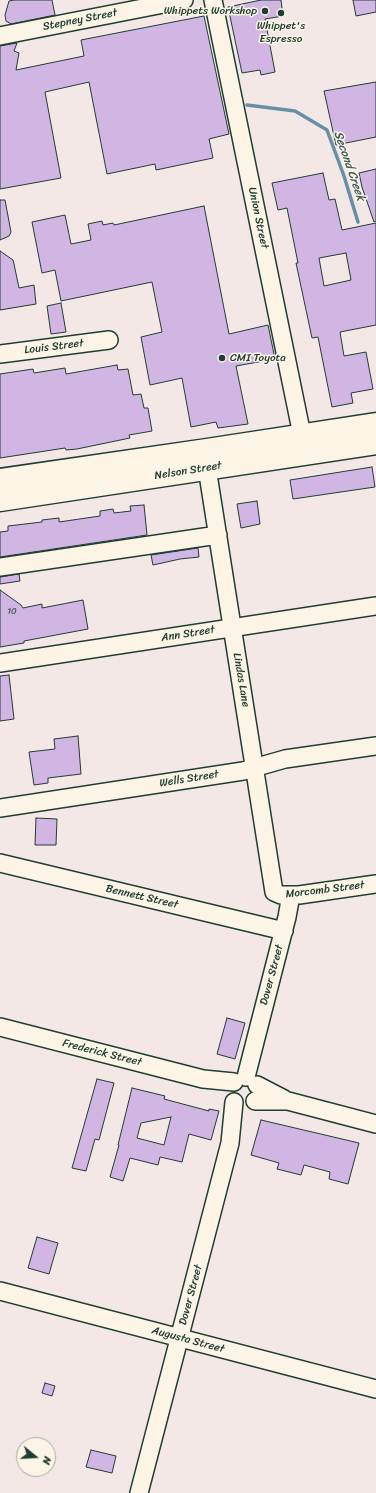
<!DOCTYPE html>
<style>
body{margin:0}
#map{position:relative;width:376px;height:1493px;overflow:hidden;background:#f3e8e5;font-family:Sriracha,sans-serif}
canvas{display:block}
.north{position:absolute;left:16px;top:1437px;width:40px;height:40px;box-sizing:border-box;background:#fcf5e5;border:1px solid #a4ab9e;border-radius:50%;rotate:108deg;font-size:11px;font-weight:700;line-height:16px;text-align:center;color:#1f3d34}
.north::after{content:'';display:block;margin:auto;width:14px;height:18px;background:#1f3d34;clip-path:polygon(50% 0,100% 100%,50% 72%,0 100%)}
</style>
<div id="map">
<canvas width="376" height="1493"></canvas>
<div class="north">N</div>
</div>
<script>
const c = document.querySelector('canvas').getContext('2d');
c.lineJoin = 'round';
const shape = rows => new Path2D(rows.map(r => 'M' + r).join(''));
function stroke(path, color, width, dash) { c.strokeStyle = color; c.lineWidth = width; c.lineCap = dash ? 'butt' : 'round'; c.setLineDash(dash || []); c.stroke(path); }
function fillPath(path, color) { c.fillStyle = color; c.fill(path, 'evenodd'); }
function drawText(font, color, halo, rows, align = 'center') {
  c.font = font + ' Sriracha,sans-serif'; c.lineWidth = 3; c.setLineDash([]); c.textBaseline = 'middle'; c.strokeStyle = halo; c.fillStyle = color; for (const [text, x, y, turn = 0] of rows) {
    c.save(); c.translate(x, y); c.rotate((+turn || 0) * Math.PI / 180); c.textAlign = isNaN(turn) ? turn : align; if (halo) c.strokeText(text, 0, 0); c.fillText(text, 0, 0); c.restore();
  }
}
stroke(shape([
 [247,105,295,111,327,130,344,176,358,222]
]), '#698fa7', 3.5);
const building = shape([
 [14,0,52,0,55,15,11,24,6,21,5,15,9,1,14,0],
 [261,0,281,0,283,16,265,19,275,72,261,75,260,70,242,73,228,7,261,0],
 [353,0,376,0,376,12,356,16,353,0],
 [204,16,229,134,209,139,213,158,156,170,155,164,107,174,89,82,45,92,61,178,0,189,0,46,17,43,14,51,19,53,16,70,84,56,81,40,204,16],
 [376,82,376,137,336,145,324,91,376,82],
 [376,169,376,221,374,222,362,187,359,173,376,169],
 [323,173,329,200,335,199,342,230,376,223,376,325,340,332,344,356,366,352,373,389,351,393,353,403,332,407,318,337,312,338,296,263,298,263,287,208,278,210,272,183,323,173],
 [346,253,351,280,324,286,319,258,346,253],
 [0,200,5,200,11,232,9,236,0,240,0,200],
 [204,206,229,334,268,325,275,359,236,366,248,424,218,428,216,422,191,427,182,378,150,385,141,337,162,332,152,282,61,301,55,270,42,273,32,222,65,215,71,244,91,240,88,224,102,221,103,225,113,223,114,225,204,206],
 [0,251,13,260,14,264,19,288,34,285,36,304,0,310,0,251],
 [61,303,66,332,51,334,47,306,61,303],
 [117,365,118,370,128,369,133,395,141,394,144,408,148,408,152,431,129,435,130,438,77,449,66,450,65,448,0,458,0,374,33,369,34,373,65,368,66,374,117,365],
 [372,467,375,487,293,499,290,480,372,467],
 [257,501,260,524,241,528,237,504,257,501],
 [144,505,147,535,0,557,0,532,8,531,8,526,42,522,42,520,59,518,59,522,100,516,100,511,113,509,114,513,131,511,130,506,144,505],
 [198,548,199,557,180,559,153,565,151,555,198,548],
 [19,574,20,581,0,584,0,577,19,574],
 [0,590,21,605,23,608,42,604,42,608,83,600,88,629,24,641,24,643,0,647,0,590],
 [9,675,14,719,0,721,0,676,9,675],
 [78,736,81,774,48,778,48,783,34,785,29,752,55,749,54,739,78,736],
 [36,818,57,819,56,845,35,845,36,818],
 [227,1018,245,1023,235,1059,217,1054,227,1018],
 [97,1079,114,1083,99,1140,95,1139,86,1171,72,1168,97,1079],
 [132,1088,165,1096,164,1099,209,1111,209,1109,219,1111,211,1140,189,1134,182,1162,160,1157,158,1165,130,1158,123,1181,110,1177,119,1145,118,1145,132,1088],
 [171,1117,164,1145,137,1138,141,1123,171,1117],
 [261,1120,359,1143,348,1184,329,1179,330,1172,304,1165,301,1175,277,1169,279,1163,251,1155,261,1120],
 [37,1237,58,1243,49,1274,28,1268,37,1237],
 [45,1383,55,1386,52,1396,42,1393,45,1383],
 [91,1450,116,1456,112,1473,86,1467,91,1450]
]);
fillPath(building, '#d1b6e4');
stroke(building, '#1f3d34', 1);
const minor = shape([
 [213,0,302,435],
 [0,36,184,0],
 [0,354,109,340],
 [207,468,274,892,281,895,299,895,376,884],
 [0,567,218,535],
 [0,663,376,606],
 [0,808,243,771,285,759,376,746],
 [0,863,284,931],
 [0,1027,203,1079,234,1082],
 [246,1077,287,917,291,895],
 [257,1085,284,1099],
 [255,1101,288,1101,376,1124],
 [0,1291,376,1389],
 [139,1493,230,1143,234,1102]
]);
const major = shape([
 [0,480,207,450,376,424],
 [0,500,376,443]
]);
stroke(minor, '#1f3d34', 20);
stroke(major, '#1f3d34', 25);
stroke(minor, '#fcf5e5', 17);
stroke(major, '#fcf5e5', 22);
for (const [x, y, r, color] of [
 [265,11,4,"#1f3d34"],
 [281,13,4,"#1f3d34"],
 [222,358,4,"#1f3d34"]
]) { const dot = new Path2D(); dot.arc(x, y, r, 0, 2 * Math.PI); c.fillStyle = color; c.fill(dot); stroke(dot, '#fcf5e5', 1.5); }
drawText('9px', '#4c5b60', null, [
 ["10",12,612]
]);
drawText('11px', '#1f3d34', '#fcf5e5', [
 ["Whippets Workshop",257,11],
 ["Whippet's",281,26,"center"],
 ["Espresso",281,39,"center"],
 ["CMI Toyota",230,358,"left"]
], 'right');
drawText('11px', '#1f3d34', '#fcf5e5', [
 ["Stepney Street",80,20,-11],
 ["Union Street",258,218,78],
 ["Louis Street",54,347,-7],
 ["Nelson Street",188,471,-9],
 ["Ann Street",188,634,-9],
 ["Lindas Lane",241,680,80],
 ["Wells Street",189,779,-9],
 ["Morcomb Street",325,890,-7],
 ["Bennett Street",142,897,13],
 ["Dover Street",272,975,-75],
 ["Frederick Street",102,1053,14],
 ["Dover Street",191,1295,-75],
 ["Augusta Street",188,1340,15]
]);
drawText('italic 12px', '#38585a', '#fcf5e5', [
 ["Second Creek",349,166,71]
]);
</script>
